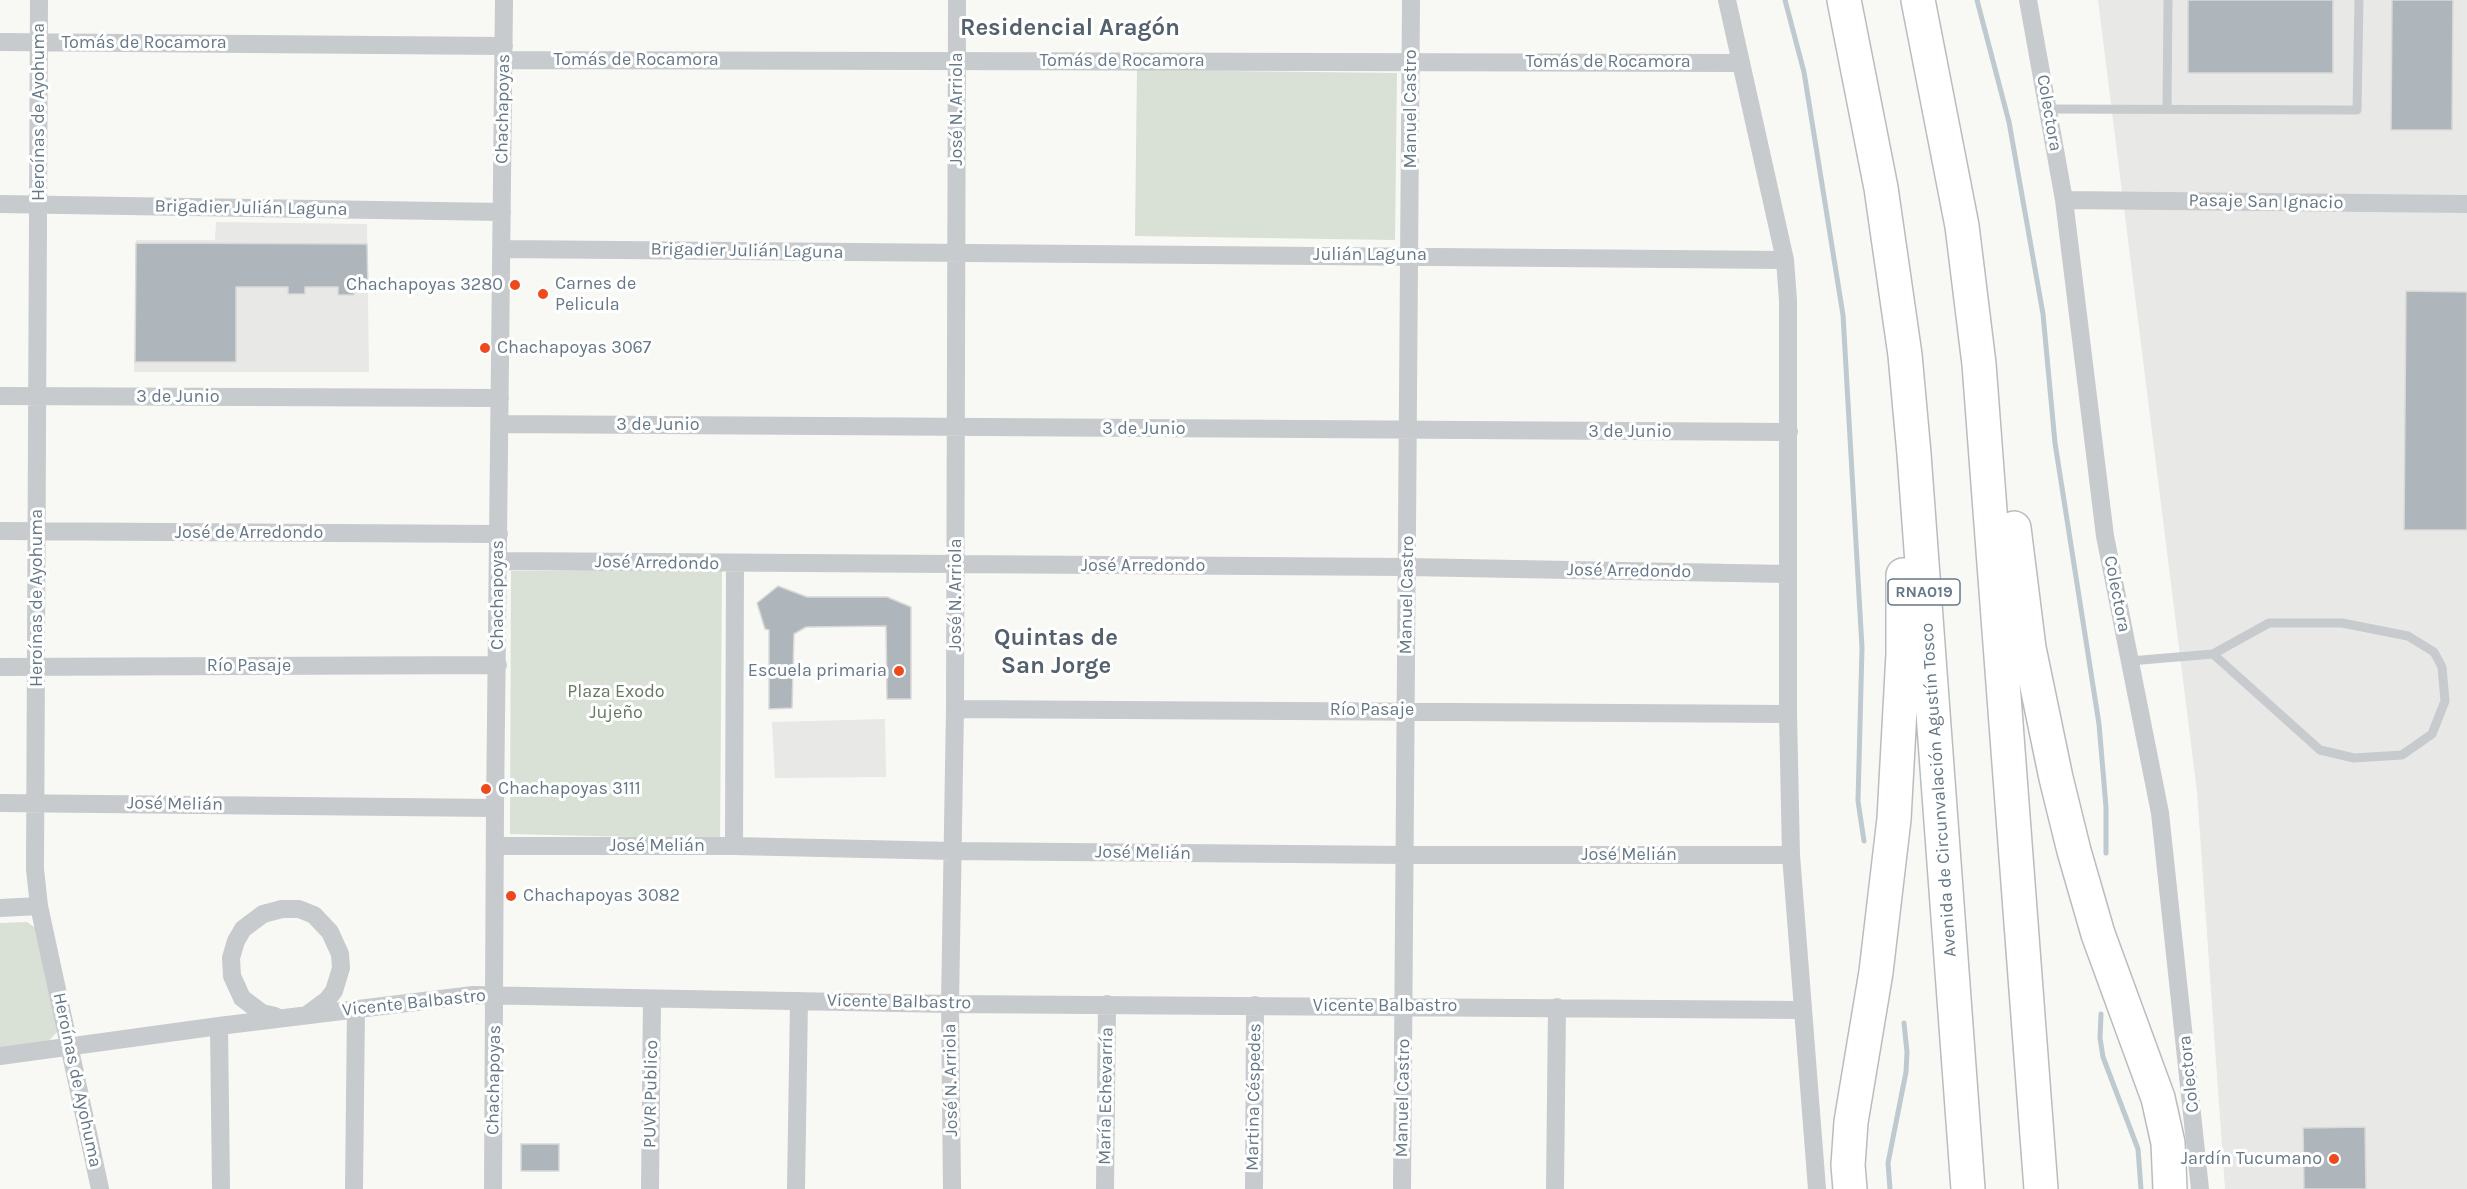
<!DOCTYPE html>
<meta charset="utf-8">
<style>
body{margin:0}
canvas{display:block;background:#f8f8f4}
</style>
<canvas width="2467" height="1189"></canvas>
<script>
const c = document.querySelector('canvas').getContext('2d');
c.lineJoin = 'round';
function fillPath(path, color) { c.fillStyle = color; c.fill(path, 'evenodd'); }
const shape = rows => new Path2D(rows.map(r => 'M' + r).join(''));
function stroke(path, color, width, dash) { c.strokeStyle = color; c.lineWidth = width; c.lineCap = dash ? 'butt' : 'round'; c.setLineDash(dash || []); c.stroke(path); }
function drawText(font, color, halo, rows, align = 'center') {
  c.font = font + ' Karla,sans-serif'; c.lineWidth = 6; c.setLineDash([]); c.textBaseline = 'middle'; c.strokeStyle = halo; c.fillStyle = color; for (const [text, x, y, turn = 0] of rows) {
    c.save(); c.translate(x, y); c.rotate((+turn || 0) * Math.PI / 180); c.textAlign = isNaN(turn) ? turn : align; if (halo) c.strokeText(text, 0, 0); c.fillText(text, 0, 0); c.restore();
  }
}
fillPath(shape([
 [2098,0,2467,0,2467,1189,2225,1189,2197,792],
 [216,222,367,224,369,372,134,372,136,240,215,240],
 [885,719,886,777,775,778,772,722]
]), '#e8e9e7');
fillPath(shape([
 [1137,70,1397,73,1395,240,1135,236],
 [722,569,720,839,510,834,511,571],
 [27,922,37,929,57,1032,45,1045,0,1051,0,923]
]), '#d9e0d5');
stroke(shape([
 [1785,0,1804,72,1843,315,1862,648,1858,801,1864,841],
 [1977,0,2009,122,2043,314,2055,443,2099,724,2106,807,2106,853],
 [2101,1014,2100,1038,2103,1057,2138,1149,2141,1189],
 [1890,1189,1888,1163,1906,1072,1907,1052,1904,1023]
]), '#becacf', 5);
const building = shape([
 [2188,0,2333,0,2333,73,2188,73,2188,0],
 [2392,0,2453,0,2452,130,2391,130,2392,0],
 [136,243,367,244,368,288,354,288,354,295,338,295,338,287,305,287,305,294,288,294,288,287,236,287,236,362,135,362,136,243],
 [2406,291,2467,292,2467,530,2404,530,2406,291],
 [778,586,807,597,887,597,911,607,911,699,887,699,886,626,806,627,794,634,792,708,769,709,769,630,765,629,757,603,778,586],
 [2365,1127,2366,1189,2304,1189,2303,1128,2365,1127],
 [521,1144,559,1144,559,1171,521,1171,521,1144]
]);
fillPath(building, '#aeb6bc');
stroke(building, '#d9d9d7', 1.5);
const highway = shape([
 [1844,0,1881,188,1905,355,1914,454,1968,1189],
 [1918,0,1962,226,1979,364,2041,1189],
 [2014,528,2029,648,2056,778,2074,851,2098,934,2158,1098,2168,1143,2170,1189],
 [1850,1189,1848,1165,1851,1122,1876,972,1894,819,1903,654,1903,575]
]);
stroke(highway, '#b9bdc0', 36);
stroke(shape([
 [2048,109,2357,110,2359,0],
 [2167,109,2168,0],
 [2130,661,2213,654,2320,750,2354,758,2402,755,2432,734,2445,701,2442,667,2434,652,2408,636,2342,623,2269,623,2213,654]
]), '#c7cbce', 9);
stroke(shape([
 [39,0,35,869,39,906,100,1189],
 [1727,0,1785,260,1788,300,1788,714,1791,855,1817,1189],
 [2028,0,2064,200,2105,536,2160,813,2200,1189],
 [0,42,504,46],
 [504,60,1740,63],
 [2064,200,2467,204],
 [0,204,502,212],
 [502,249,1785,260],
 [0,396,500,398],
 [500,424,1789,432],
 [0,531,499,534],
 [499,561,1407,567,1787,574],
 [0,667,498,665],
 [955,709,1788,714],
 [0,803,495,808],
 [495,846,734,846,953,851,1406,855,1791,855],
 [734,846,735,564],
 [0,908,39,906],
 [275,1016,262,1013,242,998,232,976,231,958,236,941,243,929,263,914,282,909,299,909,314,915,330,932,340,954,341,968,334,991,327,1000,308,1014],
 [219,1026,221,1189],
 [0,1056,219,1026,473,995,950,1004,1803,1010],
 [354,1189,356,1009],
 [493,1189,495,808,504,0],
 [650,1189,652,1000],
 [796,1189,799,1001],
 [952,1189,950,1004,955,709,957,0],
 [1105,1189,1107,1004],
 [1254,1189,1255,1005],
 [1402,1189,1411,0],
 [1555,1189,1557,1007]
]), '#c7cbce', 18);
stroke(highway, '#fff', 33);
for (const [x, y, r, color] of [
 [515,285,6,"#ee4a1e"],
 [543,294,6,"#ee4a1e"],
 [485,348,6,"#ee4a1e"],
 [899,671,6,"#ee4a1e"],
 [486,789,6,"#ee4a1e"],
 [511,896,6,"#ee4a1e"],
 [2334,1159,6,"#ee4a1e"]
]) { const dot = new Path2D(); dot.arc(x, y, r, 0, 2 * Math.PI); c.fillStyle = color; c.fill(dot); stroke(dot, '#fff', 2); }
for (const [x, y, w] of [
 [1924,592,72]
]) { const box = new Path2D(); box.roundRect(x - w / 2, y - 13, w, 26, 4.5); c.fillStyle = '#fff'; c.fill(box); stroke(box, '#657887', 1.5); }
drawText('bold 16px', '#657887', null, [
 ["RNA019",1924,592]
]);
drawText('18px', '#657887', '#fff', [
 ["Tomás de Rocamora",144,43],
 ["Tomás de Rocamora",636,60],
 ["Tomás de Rocamora",1122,61],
 ["Tomás de Rocamora",1608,62],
 ["Chachapoyas",503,109,-89],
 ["José N. Arriola",957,109,-90],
 ["Manuel Castro",1411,109,-90],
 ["Heroínas de Ayohuma",39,112,-90],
 ["Colectora",2049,113,80],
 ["Pasaje San Ignacio",2266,202,1],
 ["Brigadier Julián Laguna",251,208,1],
 ["Brigadier Julián Laguna",747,251,1],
 ["Julián Laguna",1370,255],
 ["3 de Junio",178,397],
 ["3 de Junio",658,425],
 ["3 de Junio",1144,429],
 ["3 de Junio",1630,432],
 ["José de Arredondo",249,533],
 ["José Arredondo",657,563,1],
 ["José Arredondo",1143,566],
 ["José Arredondo",1629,571,1],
 ["Colectora",2117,594,79],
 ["Chachapoyas",498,595,-90],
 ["José N. Arriola",956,595,-90],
 ["Manuel Castro",1407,595,-89],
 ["Heroínas de Ayohuma",37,598,-90],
 ["Río Pasaje",249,666],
 ["Río Pasaje",1372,710],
 ["Avenida de Circunvalación Agustín Tosco",1939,790,-94],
 ["José Melián",175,804,1],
 ["José Melián",657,846],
 ["José Melián",1143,853,1],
 ["José Melián",1629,855],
 ["Vicente Balbastro",899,1002,1],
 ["Vicente Balbastro",414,1003,-6],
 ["Vicente Balbastro",1385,1006],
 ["Colectora",2189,1074,-96],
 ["Heroínas de Ayohuma",77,1080,78],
 ["Chachapoyas",494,1080,-89],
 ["José N. Arriola",951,1080,-91],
 ["PUVR Publico",651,1094,-89],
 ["María Echevarría",1106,1096,-89],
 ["Martina Céspedes",1254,1097,-89],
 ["Manuel Castro",1403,1098,-89]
]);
drawText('18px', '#657887', '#fff', [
 ["Carnes de",555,284],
 ["Pelicula",555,305],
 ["Chachapoyas 3280",503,285,"right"],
 ["Chachapoyas 3067",497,348],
 ["Escuela primaria",887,671,"right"],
 ["Chachapoyas 3111",498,789],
 ["Chachapoyas 3082",523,896],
 ["Jardín Tucumano",2322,1159,"right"]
], 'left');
drawText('18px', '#667960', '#fff', [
 ["Plaza Exodo",616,692],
 ["Jujeño",616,713]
]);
drawText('bold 24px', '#53616c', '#fff', [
 ["Residencial Aragón",1070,28],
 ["Quintas de",1056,638],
 ["San Jorge",1056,666]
]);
</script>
